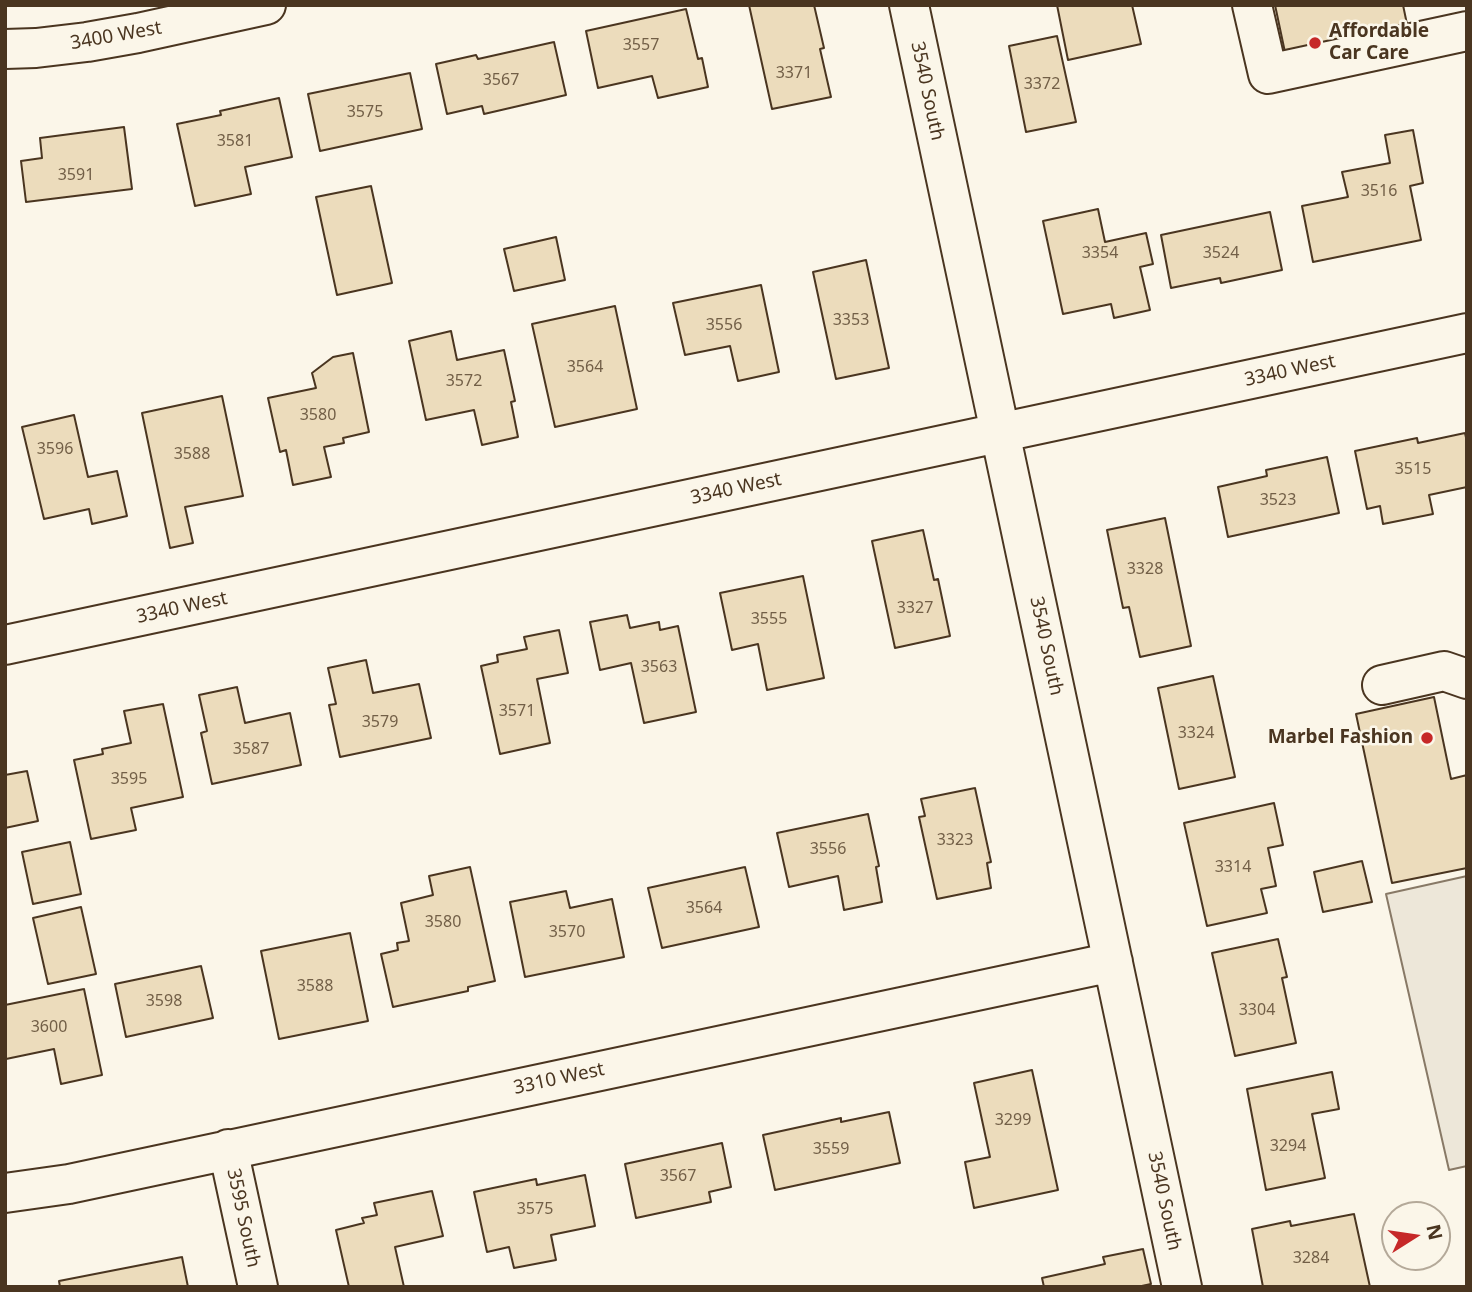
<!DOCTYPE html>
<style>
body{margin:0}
#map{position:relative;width:1472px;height:1292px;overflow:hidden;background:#fbf6e9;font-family:"Noto Sans",sans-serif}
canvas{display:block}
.frame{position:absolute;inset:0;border:7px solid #4a3520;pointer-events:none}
.north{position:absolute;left:1381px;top:1201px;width:70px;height:70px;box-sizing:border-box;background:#fbf6e9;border:2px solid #b4a999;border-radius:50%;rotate:78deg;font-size:19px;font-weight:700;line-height:28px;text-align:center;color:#4a3520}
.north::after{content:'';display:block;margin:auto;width:24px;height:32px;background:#c62828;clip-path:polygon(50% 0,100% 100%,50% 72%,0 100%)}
</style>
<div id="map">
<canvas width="1472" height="1292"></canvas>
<div class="frame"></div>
<div class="north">N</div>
</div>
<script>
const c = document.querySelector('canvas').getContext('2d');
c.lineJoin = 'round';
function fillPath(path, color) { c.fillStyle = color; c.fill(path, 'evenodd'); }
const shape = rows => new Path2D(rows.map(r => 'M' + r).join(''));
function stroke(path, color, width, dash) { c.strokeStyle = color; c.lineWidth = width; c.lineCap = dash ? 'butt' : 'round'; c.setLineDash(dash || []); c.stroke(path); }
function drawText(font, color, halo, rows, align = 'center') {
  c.font = font + ' "Noto Sans",sans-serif'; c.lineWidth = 5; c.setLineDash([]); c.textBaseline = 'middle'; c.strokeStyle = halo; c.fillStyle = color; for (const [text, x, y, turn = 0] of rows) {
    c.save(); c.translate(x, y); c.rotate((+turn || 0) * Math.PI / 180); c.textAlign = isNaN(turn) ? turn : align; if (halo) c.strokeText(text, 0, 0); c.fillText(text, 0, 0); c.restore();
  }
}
const parking = shape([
 [1467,876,1467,1166,1449,1170,1386,894,1467,876]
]);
fillPath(parking, '#ede7d9');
stroke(parking, '#887966', 2);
const building = shape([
 [749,5,814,5,824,48,820,49,831,97,772,109,749,5],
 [1057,5,1132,5,1141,44,1068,60,1057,5],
 [1275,5,1403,5,1408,29,1286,57,1275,5],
 [686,9,698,59,702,58,708,87,658,98,652,76,598,88,586,31,686,9],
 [1057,36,1076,122,1026,132,1009,46,1057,36],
 [554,42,566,95,484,114,482,106,447,114,436,64,476,55,478,59,554,42],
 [410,73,422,129,320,151,308,94,410,73],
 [279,98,292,157,245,167,251,194,195,206,177,124,221,115,220,111,279,98],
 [124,127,132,189,26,202,21,161,42,158,40,138,124,127],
 [1413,130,1423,183,1410,186,1421,240,1313,262,1302,206,1348,197,1342,172,1390,163,1385,135,1413,130],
 [371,186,392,283,337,295,316,197,371,186],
 [1098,209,1105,242,1146,233,1153,264,1140,267,1150,310,1114,318,1111,304,1063,314,1043,221,1098,209],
 [1270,212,1282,270,1221,283,1220,278,1171,288,1161,235,1270,212],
 [556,237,565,280,514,291,504,249,556,237],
 [866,260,889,368,836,379,813,272,866,260],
 [761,285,779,372,738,381,730,346,685,355,673,303,761,285],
 [615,306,637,409,555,427,532,324,615,306],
 [451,331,457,360,504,350,515,401,511,402,518,437,482,445,474,410,426,420,409,341,451,331],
 [353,353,369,432,343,438,344,443,324,447,331,477,293,485,286,450,280,452,268,398,316,388,312,373,333,357,353,353],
 [222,396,243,496,185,507,193,543,170,548,142,413,222,396],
 [74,415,88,477,117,471,127,516,92,524,89,509,44,519,22,427,74,415],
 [1465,433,1467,442,1467,487,1429,495,1433,514,1383,524,1380,506,1367,509,1355,451,1417,438,1418,443,1465,433],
 [1327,457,1339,513,1228,537,1218,487,1267,476,1266,470,1327,457],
 [1165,518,1191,646,1140,657,1129,607,1123,608,1107,530,1165,518],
 [923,530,934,580,938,579,950,636,895,648,872,541,923,530],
 [803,576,824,678,767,690,758,644,732,650,720,593,803,576],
 [627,615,630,628,659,622,660,630,678,626,696,712,644,723,631,663,600,670,590,622,627,615],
 [559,630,568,673,537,679,550,743,500,754,481,666,498,662,497,655,527,649,524,637,559,630],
 [366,660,373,693,419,684,431,738,340,757,329,705,336,704,328,668,366,660],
 [1213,676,1235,777,1179,789,1158,688,1213,676],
 [237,687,245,723,290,713,301,765,212,784,201,733,207,731,199,695,237,687],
 [1434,697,1451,779,1467,775,1467,868,1392,883,1356,714,1434,697],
 [163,704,183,797,131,808,136,830,91,839,74,760,103,754,102,749,131,743,124,711,163,704],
 [27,771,38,821,5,828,5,775,27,771],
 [975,788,991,862,987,863,991,888,937,899,919,817,925,816,921,799,975,788],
 [1274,803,1283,845,1268,848,1276,886,1261,889,1267,913,1207,926,1184,823,1274,803],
 [868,814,879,866,876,867,882,902,844,910,838,876,789,887,777,833,868,814],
 [70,842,81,894,33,904,22,852,70,842],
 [1362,861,1372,902,1323,912,1314,872,1362,861],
 [470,867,495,981,468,987,468,991,393,1007,381,954,398,950,397,943,409,941,401,903,433,895,429,876,470,867],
 [745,867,759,927,662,948,648,888,745,867],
 [566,891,570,908,612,899,624,957,525,977,510,902,566,891],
 [81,907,96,974,48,984,33,918,81,907],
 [350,933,368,1021,279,1039,261,951,350,933],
 [1278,939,1287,977,1282,978,1296,1043,1235,1056,1212,953,1278,939],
 [201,966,213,1018,126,1037,115,984,201,966],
 [84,989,102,1075,61,1084,54,1049,6,1059,5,1005,84,989],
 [1032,1070,1058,1190,974,1208,965,1162,990,1157,974,1083,1032,1070],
 [1332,1072,1339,1109,1312,1114,1325,1178,1266,1190,1247,1089,1332,1072],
 [889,1112,900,1163,775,1190,763,1135,841,1118,841,1122,889,1112],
 [722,1143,731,1187,709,1192,711,1202,636,1218,625,1164,722,1143],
 [585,1175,595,1226,551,1235,556,1260,514,1268,509,1247,487,1252,474,1192,536,1179,537,1185,585,1175],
 [432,1191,443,1236,395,1247,404,1287,349,1287,336,1230,364,1223,362,1218,377,1215,374,1203,432,1191],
 [1354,1214,1370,1287,1263,1287,1252,1229,1290,1221,1291,1226,1354,1214],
 [1143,1249,1151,1284,1137,1287,1044,1287,1042,1278,1105,1264,1103,1257,1143,1249],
 [182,1257,188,1287,60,1287,59,1281,182,1257]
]);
fillPath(building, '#ecdcbc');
stroke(building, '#4a3520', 2);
const minor = shape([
 [909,5,1182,1287],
 [1252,5,1268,74,1467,31],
 [5,49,36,48,87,42,138,33,266,5],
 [5,645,1467,333],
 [1382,685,1444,671,1467,679],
 [228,1149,258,1287],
 [5,1193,69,1184,1113,962]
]);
stroke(minor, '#4a3520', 42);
stroke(minor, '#fbf6e9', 38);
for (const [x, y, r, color] of [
 [1315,43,7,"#c62828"],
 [1427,738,7,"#c62828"]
]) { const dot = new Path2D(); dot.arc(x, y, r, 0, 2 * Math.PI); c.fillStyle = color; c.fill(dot); stroke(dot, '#fbf6e9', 2.5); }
drawText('16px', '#725f47', null, [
 ["3557",641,45],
 ["3371",794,73],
 ["3567",501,80],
 ["3372",1042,84],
 ["3575",365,112],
 ["3581",235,141],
 ["3591",76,175],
 ["3516",1379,191],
 ["3354",1100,253],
 ["3524",1221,253],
 ["3353",851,320],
 ["3556",724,325],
 ["3564",585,367],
 ["3572",464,381],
 ["3580",318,415],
 ["3596",55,449],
 ["3588",192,454],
 ["3515",1413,469],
 ["3523",1278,500],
 ["3328",1145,569],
 ["3327",915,608],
 ["3555",769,619],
 ["3563",659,667],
 ["3571",517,711],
 ["3579",380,722],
 ["3324",1196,733],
 ["3587",251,749],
 ["3595",129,779],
 ["3323",955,840],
 ["3556",828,849],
 ["3314",1233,867],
 ["3564",704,908],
 ["3580",443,922],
 ["3570",567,932],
 ["3588",315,986],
 ["3598",164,1001],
 ["3304",1257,1010],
 ["3600",49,1027],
 ["3299",1013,1120],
 ["3294",1288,1146],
 ["3559",831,1149],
 ["3567",678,1176],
 ["3575",535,1209],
 ["3284",1311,1258]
]);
drawText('bold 19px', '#4a3520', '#fbf6e9', [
 ["Affordable",1329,32],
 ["Car Care",1329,54],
 ["Marbel Fashion",1413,738,"right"]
], 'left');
drawText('19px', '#4a3520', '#fbf6e9', [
 ["3400 West",116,36,-10],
 ["3540 South",927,91,78],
 ["3340 West",1290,371,-12],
 ["3340 West",736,489,-12],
 ["3340 West",182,608,-12],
 ["3540 South",1046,646,78],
 ["3310 West",559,1079,-12],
 ["3540 South",1164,1201,78],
 ["3595 South",243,1218,78]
]);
</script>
